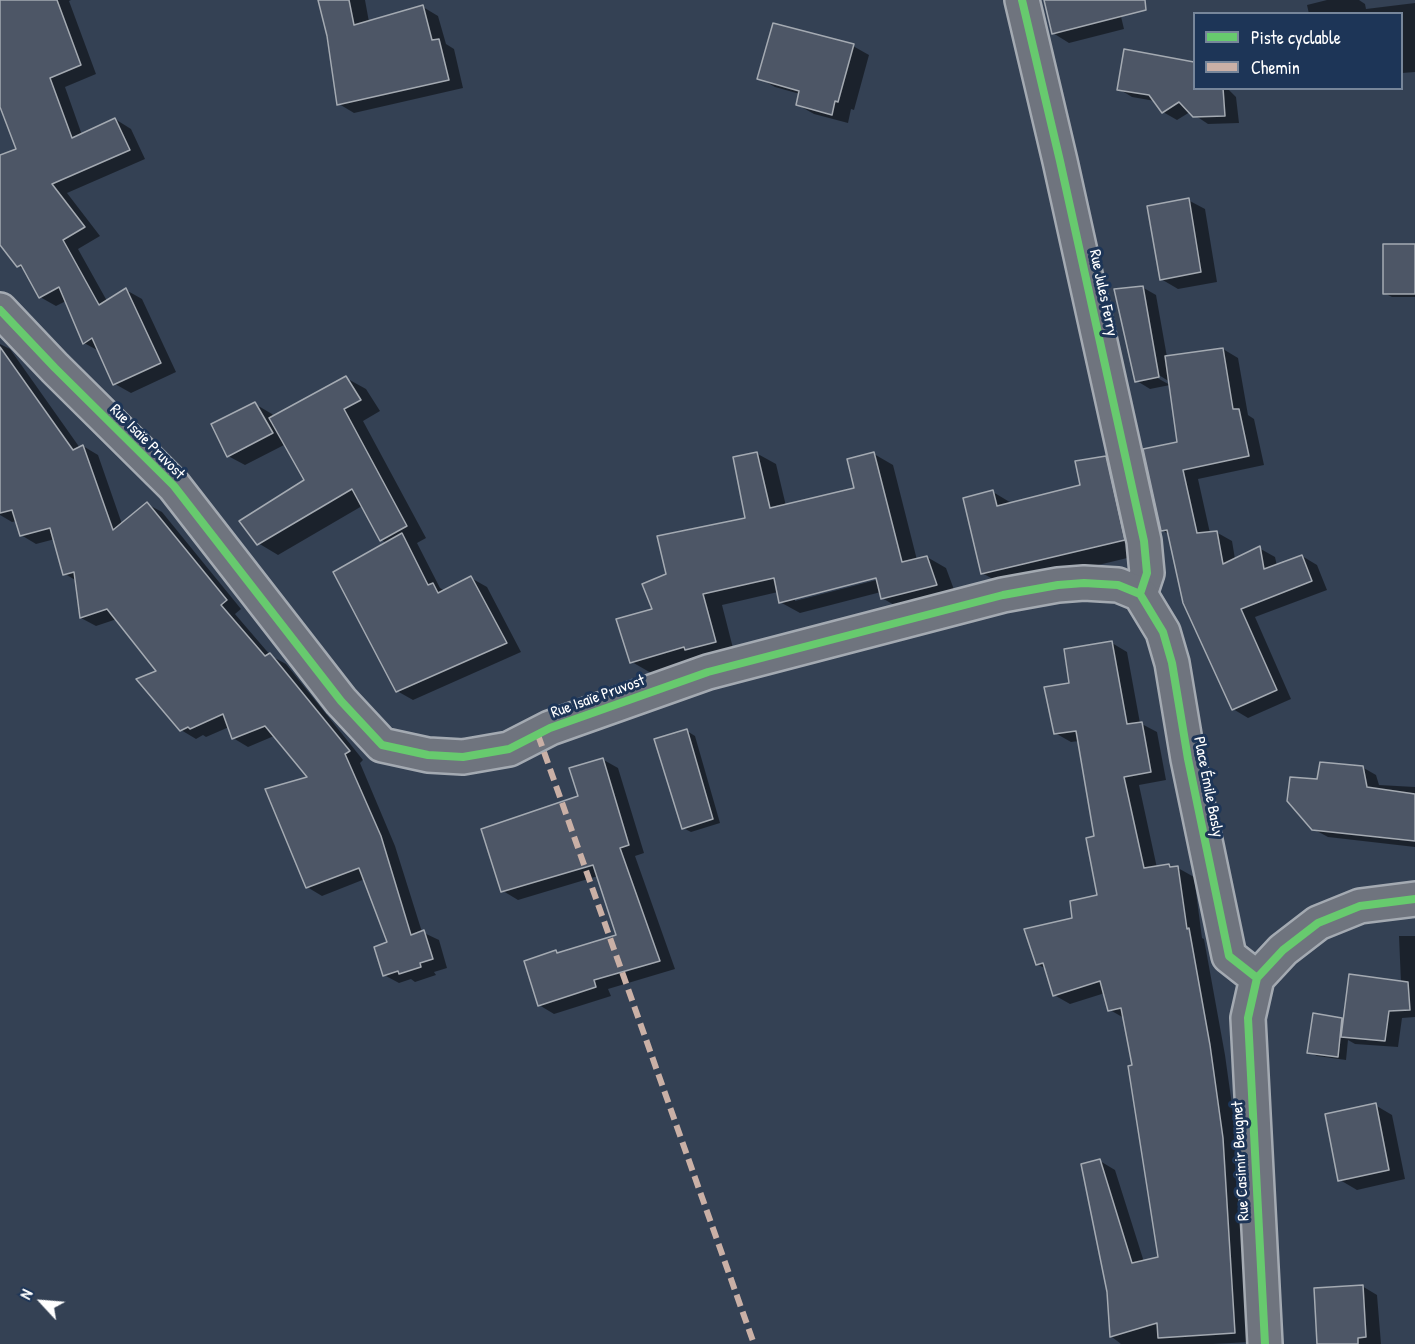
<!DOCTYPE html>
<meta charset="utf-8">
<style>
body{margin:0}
#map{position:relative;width:1415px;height:1344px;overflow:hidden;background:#344154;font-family:"Patrick Hand",sans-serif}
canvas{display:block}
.legend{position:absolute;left:1193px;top:12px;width:210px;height:78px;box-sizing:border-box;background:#1d3557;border:2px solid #77869a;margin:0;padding:8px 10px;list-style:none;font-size:18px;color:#fff}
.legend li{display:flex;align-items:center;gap:12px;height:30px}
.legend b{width:30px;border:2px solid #77869a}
.north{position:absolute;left:12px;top:1272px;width:60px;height:60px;-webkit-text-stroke:4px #1d3557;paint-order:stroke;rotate:296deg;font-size:16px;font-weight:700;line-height:24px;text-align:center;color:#fff}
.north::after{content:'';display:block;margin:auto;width:21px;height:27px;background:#fff;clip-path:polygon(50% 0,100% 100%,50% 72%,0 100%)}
</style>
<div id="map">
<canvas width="1415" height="1344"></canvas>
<ul class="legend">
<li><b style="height:8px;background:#67ca6e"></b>Piste cyclable</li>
<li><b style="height:8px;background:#cab0a6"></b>Chemin</li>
</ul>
<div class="north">N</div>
</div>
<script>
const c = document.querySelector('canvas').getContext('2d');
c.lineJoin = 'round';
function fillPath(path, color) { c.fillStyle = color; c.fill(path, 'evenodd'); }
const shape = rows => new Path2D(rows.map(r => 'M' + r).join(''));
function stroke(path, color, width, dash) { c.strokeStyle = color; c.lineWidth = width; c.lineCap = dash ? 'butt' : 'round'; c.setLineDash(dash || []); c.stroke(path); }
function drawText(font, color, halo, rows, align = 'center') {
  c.font = font + ' "Patrick Hand",sans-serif'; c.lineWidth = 6; c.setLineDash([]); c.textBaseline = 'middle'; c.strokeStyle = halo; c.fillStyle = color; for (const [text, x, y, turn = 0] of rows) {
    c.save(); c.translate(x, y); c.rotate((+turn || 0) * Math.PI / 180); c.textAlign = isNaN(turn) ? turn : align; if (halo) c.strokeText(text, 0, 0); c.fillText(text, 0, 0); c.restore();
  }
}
fillPath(shape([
 [0,0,71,0,69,1,96,74,65,87,82,135,115,119,131,129,145,159,67,193,100,236,78,249,107,301,126,290,142,299,176,372,131,393,115,384,99,351,84,343,66,301,56,306,40,297,25,270,18,266,0,242,0,157,18,150,0,101],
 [320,0,365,0,369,22,423,7,438,16,446,44,454,49,463,88,354,113,339,104],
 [1045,0,1117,0,1124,29,1069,43,1053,33],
 [1327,0,1359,0,1365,4,1366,9,1415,3,1415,72,1402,73,1402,14,1309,14,1307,5],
 [853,46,869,55,854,110,851,109,848,123,814,114,798,105,800,94,775,87,759,78],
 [1125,51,1194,64,1194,88,1227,88,1236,97,1239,123,1208,124,1190,112,1177,120,1163,112,1155,101,1132,97,1119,89],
 [1188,200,1205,209,1217,282,1178,289,1161,279],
 [1415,246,1415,297,1392,297,1384,293],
 [1142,287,1156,295,1167,357,1223,349,1238,358,1248,415,1254,419,1264,465,1198,479,1210,533,1216,532,1232,541,1235,559,1259,548,1275,557,1277,566,1302,556,1317,565,1327,590,1255,617,1291,699,1248,718,1233,709,1168,534,1162,530,1179,443,1170,382,1154,372,1152,375,1170,385,1150,389,1137,381],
 [0,344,10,349,80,448,83,446,98,455,122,524,147,504,162,512,241,609,235,614,271,656,286,664,363,760,360,763,395,846,422,932,439,940,447,968,434,972,436,975,415,982,411,979,399,983,384,975,389,943,365,879,322,896,307,887,309,778,274,736,248,747,233,738,229,727,206,737,203,735,196,739,181,730,158,672,117,619,96,626,81,618,77,581,65,574,55,539,36,544,21,535,17,521,12,522,0,515],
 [346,378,366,389,380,411,363,421,426,538,417,543,440,588,445,591,471,578,487,587,521,652,413,700,397,691,387,543,381,540,362,506,278,555,258,543,306,481,286,444,245,465,228,456,255,404,272,414,274,417],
 [756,453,776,464,786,506,856,489,874,454,893,465,917,560,927,557,946,568,956,595,901,609,882,598,881,592,800,613,780,602,778,592,722,605,734,652,702,658,651,673,632,662,667,575,746,519],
 [883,575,884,578,795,601,795,598],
 [1106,457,1130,471,1148,553,1007,587,982,573,993,492,1013,504,1081,487],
 [1112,643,1127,652,1140,723,1157,732,1166,780,1139,785,1157,868,1169,865,1178,868,1194,877,1202,938,1204,939,1225,1055,1238,1148,1250,1342,1213,1344,1121,1344,1112,1337,1100,1161,1115,1170,1144,1262,1160,1258,1134,1066,1124,1018,1110,1010,1105,993,1070,1004,1054,995,1046,969,1037,964,1074,919,1099,896,1096,838,1079,741,1071,742,1055,733,1070,684],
 [687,731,695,736,720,823,691,832,683,828],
 [602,759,618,768,644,853,635,856,675,969,608,989,611,996,554,1014,539,1005,556,952,560,954,618,936,598,876,518,900,503,891,580,797],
 [1362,767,1376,775,1379,785,1415,787,1415,847,1328,837,1313,829,1319,781],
 [1399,936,1415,936,1415,1017,1402,1018,1398,1047,1355,1044,1348,1040,1346,1060,1317,1056,1309,1052,1314,1015,1344,1020,1401,983],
 [1375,1105,1392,1115,1405,1179,1357,1190,1340,1180],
 [1362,1286,1377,1295,1381,1344,1318,1344]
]), '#0007');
const building = shape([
 [0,0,57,0,81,65,50,78,72,138,115,118,130,150,52,184,85,227,63,240,99,305,126,288,161,363,113,385,92,338,83,344,59,287,39,298,21,265,17,267,0,245,0,155,16,149,0,107,0,0],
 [318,0,349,0,354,25,423,5,432,40,439,39,449,80,337,105,327,36,318,0],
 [1044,0,1145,0,1146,10,1052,34,1044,0],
 [773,23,854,44,838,102,835,101,832,115,796,105,799,91,757,79,773,23],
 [1124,49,1194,62,1194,88,1223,88,1225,116,1193,117,1179,102,1162,113,1149,95,1117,90,1124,49],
 [1189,198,1201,272,1160,280,1147,206,1189,198],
 [1383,244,1415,244,1415,294,1383,294,1383,244],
 [1143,286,1159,377,1135,382,1114,289,1143,286],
 [0,347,73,450,83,445,113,530,147,502,227,600,221,605,265,656,270,653,350,751,345,754,381,836,411,935,424,930,433,959,420,963,421,967,399,974,398,971,383,976,374,947,387,942,359,868,306,888,265,789,307,777,265,726,232,739,223,714,190,729,188,727,180,731,136,679,156,671,107,609,80,618,74,572,63,575,50,528,20,536,12,510,0,513,0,347],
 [1223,348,1233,409,1239,409,1249,456,1183,470,1197,533,1217,531,1223,564,1260,546,1264,569,1302,555,1312,581,1241,609,1277,690,1232,710,1183,603,1167,530,1161,531,1143,449,1177,442,1165,356,1223,348],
 [346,376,361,400,344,409,407,526,380,541,352,489,257,545,239,521,304,480,269,418,346,376],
 [255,402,273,433,227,457,211,424,255,402],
 [757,452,770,508,854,488,847,459,874,452,902,562,927,556,937,585,881,599,876,578,779,603,774,578,703,594,716,642,685,650,684,647,630,663,616,619,652,609,642,584,666,574,657,536,745,518,733,457,757,452],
 [1106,456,1125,540,981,574,963,498,993,490,997,506,1080,485,1075,461,1106,456],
 [402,533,428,585,433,583,438,593,471,576,507,643,396,692,333,572,402,533],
 [1112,641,1127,724,1142,722,1151,772,1124,777,1144,868,1169,864,1170,867,1178,866,1187,929,1189,928,1210,1045,1223,1138,1235,1333,1158,1338,1157,1323,1110,1337,1107,1292,1081,1164,1100,1159,1132,1263,1158,1257,1128,1066,1132,1065,1121,1008,1108,1011,1100,981,1053,996,1043,963,1036,965,1024,929,1072,918,1070,901,1097,895,1086,838,1094,836,1076,731,1054,734,1044,687,1069,683,1064,649,1112,641],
 [687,729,713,819,682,829,654,739,687,729],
 [603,758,629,845,620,848,660,961,594,980,596,987,538,1006,524,961,556,950,557,953,616,935,593,865,501,892,481,829,578,796,569,768,603,758],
 [1320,762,1363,766,1367,787,1415,794,1415,841,1312,830,1287,801,1290,777,1317,779,1320,762],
 [1349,974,1408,982,1410,1010,1389,1011,1385,1041,1341,1037,1349,974],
 [1313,1013,1342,1018,1338,1057,1307,1053,1313,1013],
 [1376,1103,1389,1170,1338,1181,1325,1114,1376,1103],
 [1363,1285,1366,1337,1358,1338,1358,1344,1317,1344,1314,1288,1363,1285]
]);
fillPath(building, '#4d5666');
stroke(building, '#a4aab2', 1.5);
const minor = shape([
 [1022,0,1060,161,1144,541,1147,573,1140,594]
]);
const tertiary = shape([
 [0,310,55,368,174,486,341,701,382,745,428,755,463,757,509,749,550,728,708,672,1003,595,1058,585,1084,583,1118,585,1140,594,1163,632,1172,663,1188,759,1229,956,1257,978],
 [1257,978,1248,1018,1265,1344],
 [1257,978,1283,950,1318,923,1360,906,1415,899]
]);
stroke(minor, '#a4aab2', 38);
stroke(tertiary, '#a4aab2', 38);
stroke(minor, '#6f747e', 33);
stroke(tertiary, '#6f747e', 33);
stroke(shape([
 [538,735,754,1344]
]), '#cab0a6', 6, [12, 6]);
stroke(shape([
 [1022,0,1060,161,1144,541,1147,573,1140,594],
 [0,310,55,368,174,486,341,701,382,745,428,755,463,757,509,749,550,728,708,672,1003,595,1058,585,1084,583,1118,585,1140,594],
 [1140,594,1163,632,1172,663,1188,759,1229,956,1257,978],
 [1257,978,1248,1018,1265,1344],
 [1257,978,1283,950,1318,923,1360,906,1415,899]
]), '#67ca6e', 8);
drawText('16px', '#fff', '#1d3557', [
 ["Rue Jules Ferry",1103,293,78],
 ["Rue Isaïe Pruvost",147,442,45],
 ["Rue Isaïe Pruvost",598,697,-20],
 ["Place Émile Basly",1208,787,79],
 ["Rue Casimir Beugnet",1241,1161,-93]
]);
</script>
